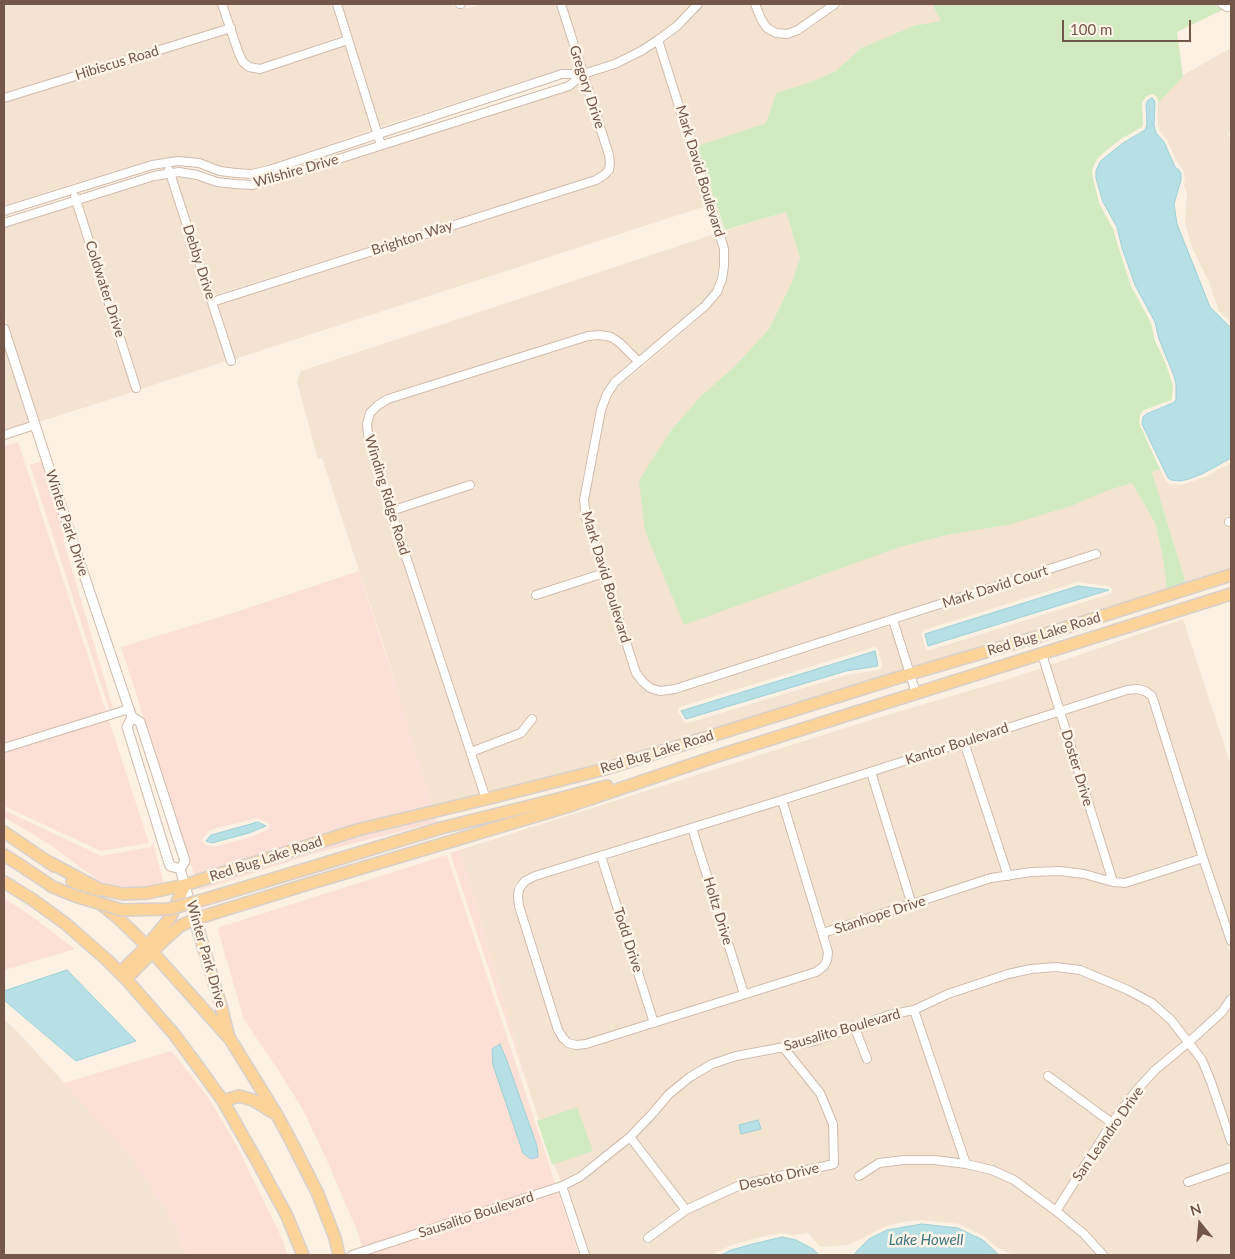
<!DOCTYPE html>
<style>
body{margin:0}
#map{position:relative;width:1235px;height:1259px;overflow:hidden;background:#fcf1e2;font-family:Lato,sans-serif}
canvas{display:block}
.frame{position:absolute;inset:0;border:5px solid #745648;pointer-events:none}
.north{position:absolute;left:1175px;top:1199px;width:50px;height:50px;-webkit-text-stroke:4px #fff5e8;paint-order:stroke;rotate:343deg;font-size:14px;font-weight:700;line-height:20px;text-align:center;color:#745648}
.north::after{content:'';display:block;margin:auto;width:18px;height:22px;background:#745648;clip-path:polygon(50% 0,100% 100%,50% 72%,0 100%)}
.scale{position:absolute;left:1062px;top:20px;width:129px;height:22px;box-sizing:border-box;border:2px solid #745648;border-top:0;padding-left:6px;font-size:15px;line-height:18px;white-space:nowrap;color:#745648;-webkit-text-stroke:4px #fff5e8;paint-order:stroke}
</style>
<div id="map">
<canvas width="1235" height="1259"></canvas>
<div class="frame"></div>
<div class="north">N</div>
<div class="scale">100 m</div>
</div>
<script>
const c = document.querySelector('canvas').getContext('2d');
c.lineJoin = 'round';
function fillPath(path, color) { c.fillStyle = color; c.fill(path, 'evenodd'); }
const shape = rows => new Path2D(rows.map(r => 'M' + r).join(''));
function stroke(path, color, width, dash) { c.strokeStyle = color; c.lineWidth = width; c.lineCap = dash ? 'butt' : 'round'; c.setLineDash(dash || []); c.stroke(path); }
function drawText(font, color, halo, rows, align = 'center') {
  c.font = font + ' Lato,sans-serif'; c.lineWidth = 5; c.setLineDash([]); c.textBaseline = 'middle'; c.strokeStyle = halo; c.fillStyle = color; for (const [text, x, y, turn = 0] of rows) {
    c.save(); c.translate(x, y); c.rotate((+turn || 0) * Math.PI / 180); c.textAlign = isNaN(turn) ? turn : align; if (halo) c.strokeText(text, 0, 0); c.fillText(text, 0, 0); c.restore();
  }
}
fillPath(shape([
 [4,4,218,4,225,25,4,93],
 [227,4,332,4,342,36,260,64,251,62,246,59,243,53],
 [341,4,449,4,461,9,473,7,483,4,556,4,577,69,561,69,380,127],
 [565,4,692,4,674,22,656,36,638,47,614,59,585,68],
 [704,4,750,4,757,21,763,31,776,38,788,39,800,35,844,4,932,4,941,21,913,26,861,48,836,71,811,82,776,93,766,123,697,146,716,203,715,203,664,43,680,30],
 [760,4,827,4,796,26,786,29,777,28,770,24,765,17],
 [228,34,235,56,239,65,247,71,260,74,345,46,372,130,268,165,252,169,221,167,199,158,178,156,151,160,4,205,4,103],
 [656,47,706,206,235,359,218,305,597,185,606,180,610,175,612,176,615,170,614,169,614,154,588,78,617,69,643,56],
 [1231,48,1231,131,1228,133,1231,143,1231,322,1219,311,1209,282,1193,250,1185,223,1187,192,1184,184,1185,180,1184,172,1182,168,1178,164,1167,140,1160,131,1158,125,1158,103,1183,77,1183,75],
 [581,82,605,156,605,167,601,171,594,176,215,295,176,178,179,177,196,180,217,187,235,189,254,190,273,185,570,90],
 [167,179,226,361,141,389,82,204,155,181],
 [74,206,133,392,39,422,4,314,4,228],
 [786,212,800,258,792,282,769,329,735,366,702,395,672,429,653,458,897,548,951,534,1132,483,1155,523,1162,553,1167,590,1148,596,1147,595,1144,597,1035,632,913,668,899,623,1101,557,1098,548,674,684,660,686,652,684,646,679,640,671,590,517,588,501,605,412,611,396,618,386,640,369,708,310,721,294,726,281,728,267,728,249,724,231],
 [1077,582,1109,586,1112,589,1112,592,1110,594,930,650,926,649,925,647,921,634,924,630],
 [715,234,719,249,719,265,717,277,713,289,702,303,639,356,623,339,613,333,601,330,586,332,387,394,374,401,366,411,362,422,363,437,385,508,480,795,432,807,382,640,322,458,318,459,297,382,301,371],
 [601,340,610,342,618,347,632,361,612,378,603,392,596,409,582,482,579,500,581,518,598,569,530,592,533,601,601,579,632,675,640,685,647,692,661,696,677,694,890,626,904,670,603,764,489,793,477,755,523,738,538,719,531,712,518,729,474,746,397,514,476,488,473,479,394,505,372,435,371,425,374,416,380,409,390,403,589,341],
 [874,647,876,647,879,651,882,667,879,670,847,675,688,723,684,722,678,712,678,709,680,707],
 [4,343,29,422,4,430],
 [1231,463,1231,517,1226,516,1224,525,1231,527,1231,569,1186,584,1152,472,1160,469,1166,481,1170,484,1181,485,1205,477],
 [1183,619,1231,766,1231,928,1207,856,1156,695,1146,686,1136,684,1127,685,1062,705,1050,665],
 [1042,668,1054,708,781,795,534,871,523,876,517,883,515,883,513,888,514,890,513,897,515,906,554,1033,563,1044,563,1046,569,1049,570,1048,577,1050,587,1049,817,977,826,970,831,961,833,950,829,937,992,883,1031,877,1060,876,1083,879,1109,886,1110,888,1114,887,1125,888,1201,864,1231,955,1231,988,1226,1000,1219,1008,1189,1035,1174,1016,1154,999,1129,985,1082,966,1056,963,1030,965,1006,969,947,989,913,1005,887,1010,857,1020,809,1037,785,1042,783,1041,781,1043,735,1051,710,1060,687,1073,666,1090,650,1109,627,1133,577,1172,561,1181,549,1153,534,1105,460,850,867,721,989,685],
 [1137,694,1144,696,1149,699,1197,854,1124,878,1116,877,1065,715,1128,695],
 [1057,718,1106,875,1084,869,1060,866,1030,867,1010,870,970,745],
 [961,748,1002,872,989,874,915,899,876,775],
 [868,778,907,901,826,927,788,804],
 [779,806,824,952,820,962,813,968,747,988,698,831],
 [689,834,738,991,657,1017,607,860],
 [599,862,649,1020,585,1040,576,1040,570,1038,562,1028,524,905,522,897,523,891,528,885,537,881],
 [1056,973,1079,975,1126,994,1150,1008,1168,1024,1182,1041,1152,1066,1133,1087,1111,1117,1046,1069,1042,1077,1105,1124,1055,1204,1015,1175,993,1166,970,1160,920,1013,950,999,1009,979,1032,974],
 [1231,1008,1231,1113,1230,1114,1231,1118,1231,1128,1215,1080,1206,1058,1195,1043,1225,1016],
 [911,1016,960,1159,934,1155,904,1155,878,1158,853,1174,857,1182,881,1167,905,1165,934,1165,963,1169,964,1170,967,1169,991,1175,1012,1184,1054,1215,1082,1237,1097,1255,1013,1255,995,1246,984,1236,959,1224,922,1220,908,1221,886,1226,868,1235,864,1238,848,1245,820,1247,808,1233,793,1235,781,1233,752,1239,729,1246,711,1255,590,1255,567,1189,583,1181,629,1143,679,1208,642,1236,647,1245,689,1214,742,1189,835,1169,838,1169,839,1168,837,1122,823,1090,792,1051,813,1046,852,1032,865,1065,873,1061,860,1029,890,1020],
 [4,1020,13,1027,127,1151,177,1227,185,1255,4,1255],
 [1188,1049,1198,1062,1207,1083,1231,1155,1231,1162,1183,1179,1186,1188,1231,1172,1231,1255,1109,1255,1087,1230,1062,1210,1115,1126,1140,1094,1158,1074],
 [782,1053,816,1096,829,1125,829,1160,739,1180,687,1204,636,1137,656,1116,672,1098,693,1081,714,1069,738,1061]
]), '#f4e3d0');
fillPath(shape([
 [18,442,149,843,101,851,4,806,4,446],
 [42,461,67,537,63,539,113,708,109,709,30,465],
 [359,571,402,706,432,807,195,877,121,647,236,612],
 [257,818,269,823,270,827,269,829,251,837,214,847,203,844,202,840,203,838,210,830],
 [4,810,101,856,150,847,152,845,153,843,164,884,146,888,123,889,106,886,50,845,4,817],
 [435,816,437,822,312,854,219,884,199,890,198,886,358,835],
 [460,850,534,1105,450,853],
 [447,855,579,1255,364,1255,358,1233,325,1156,302,1108,275,1065,244,1020,218,930,220,927],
 [4,898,37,920,75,949,4,970],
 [171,1051,186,1069,209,1099,237,1146,284,1243,287,1255,185,1255,177,1227,127,1152,64,1083]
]), '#fde0d5');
fillPath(shape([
 [932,4,1214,4,1222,10,1177,32,1183,77,1158,103,1157,97,1153,94,1149,95,1146,97,1142,102,1143,124,1142,127,1121,139,1103,153,1096,160,1092,171,1093,178,1099,203,1113,229,1119,249,1131,286,1151,323,1155,341,1165,362,1173,385,1172,397,1171,400,1144,410,1140,414,1139,423,1160,469,1152,472,1186,584,1167,590,1162,553,1155,523,1132,483,1109,490,1071,506,1008,525,951,534,897,548,684,625,645,531,639,481,653,458,672,429,702,395,735,366,769,329,792,282,800,258,786,212,725,230,697,146,766,123,776,93,811,82,836,71,861,48,913,26,941,21],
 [577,1107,593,1151,552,1165,537,1121]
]), '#d2eac0');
const water = shape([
 [1152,98,1154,100,1155,103,1154,125,1156,133,1164,142,1175,167,1179,170,1181,174,1181,180,1174,204,1177,224,1210,307,1231,328,1231,458,1204,473,1189,479,1180,481,1171,480,1168,478,1142,424,1143,417,1146,414,1173,403,1176,400,1176,384,1174,376,1159,339,1155,322,1135,285,1122,248,1117,227,1103,202,1096,178,1096,171,1100,162,1103,159,1123,143,1145,130,1147,125,1146,104,1148,100,1152,98],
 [1078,586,1109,590,928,646,925,634,1078,586],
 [875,651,878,666,846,671,686,719,681,711,875,651],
 [258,822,266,826,249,833,212,843,206,841,211,835,258,822],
 [67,970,136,1041,76,1061,4,1000,4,991,67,970],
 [500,1044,507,1061,537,1146,538,1157,531,1159,523,1153,493,1065,492,1049,500,1044],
 [758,1120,761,1129,741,1134,739,1125,758,1120],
 [922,1224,958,1228,983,1240,999,1255,854,1255,857,1251,869,1239,887,1230,922,1224],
 [782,1237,796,1240,813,1249,819,1255,721,1255,731,1250,753,1244,782,1237]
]);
fillPath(water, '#b6e0e6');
stroke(water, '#9cd0d8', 1);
const minor = shape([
 [222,4,239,54,243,62,249,67,260,69,348,40],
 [337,4,381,145],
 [460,4,461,4],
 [755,4,761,19,767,28,776,33,787,34,798,30,835,4],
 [1222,4,1227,7,1231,6],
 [658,40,719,232,724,249,724,266,722,279,717,292,705,306,615,382,607,394,601,410,584,500,586,518,636,673,643,682,650,688,660,691,675,689,1096,554],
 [4,98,231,28],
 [169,170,231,361],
 [75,197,136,388],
 [4,211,152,165,178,161,199,163,220,171,236,173,252,174,269,170,562,74,583,74,615,64,641,51,658,40,677,26,698,4],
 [4,223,154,176,179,172,197,175,217,182,235,184,253,185,272,180,569,86,583,74],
 [212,302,596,180,604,175,609,170,610,163,609,155,561,4],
 [4,435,35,425],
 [391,511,470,485],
 [1229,522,1231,522],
 [536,595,604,573],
 [893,620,916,693],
 [1042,654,1113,882],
 [964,742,1008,876],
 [4,748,129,709],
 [471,752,521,733,532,719],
 [871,772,912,905],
 [486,799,391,511,368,435,367,424,370,413,378,405,388,399,588,336,600,335,611,337,620,343,639,362],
 [782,800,828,952,827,960,824,966,816,972,586,1044,576,1045,568,1043,563,1038,558,1030,519,906,518,896,519,889,525,881,535,876,782,800,1127,690,1137,689,1145,691,1152,696,1203,858,1231,941],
 [692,828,744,994],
 [601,856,654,1023],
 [823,933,991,878,1031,872,1060,871,1084,874,1113,882,1125,883,1203,858],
 [914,1010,966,1164],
 [854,1026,867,1059],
 [1048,1076,1112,1123],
 [630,1137,686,1210],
 [859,1176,879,1163,904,1160,934,1160,966,1164,992,1170,1014,1180,1056,1211,1084,1234,1103,1255],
 [1188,1182,1231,1167],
 [562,1186,585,1255],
 [1056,1211,1112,1123,1136,1091,1155,1070,1189,1042,1222,1012,1231,999],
 [648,1238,686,1210,740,1185,834,1164,833,1124,820,1093,783,1047],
 [352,1255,562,1186,580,1177,630,1137,653,1113,669,1094,690,1077,712,1064,736,1056,811,1042,889,1015,914,1010,948,994,1008,974,1031,969,1056,967,1080,970,1128,990,1152,1003,1171,1020,1202,1060,1211,1082,1231,1141]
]);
const tertiary = shape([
 [4,329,75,548,129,709,132,717,127,727,168,860,170,866,180,869],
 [132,717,140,722,185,861,180,869],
 [180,869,195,919]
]);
const primary = shape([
 [4,832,54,866],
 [4,855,20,865],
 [49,862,99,889,123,894,147,893,185,885,357,830,486,799,605,769,910,674,1036,637,1231,575],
 [72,881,117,917,147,946,230,1039,277,1115,291,1141,318,1194,335,1238,339,1255],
 [4,882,33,900,66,924,107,960,126,979,174,1034,202,1072,223,1101,257,1161,270,1185,286,1214,303,1255],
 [253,885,441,828,558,799,607,786],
 [195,919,221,1006,229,1038],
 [120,973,147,946,170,918,185,885],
 [126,979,163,941,180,926,195,919,308,884,566,807,714,757,1231,594],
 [223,1101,239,1096,253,1100,274,1113]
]);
stroke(minor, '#d0baab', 10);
stroke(tertiary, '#d0baab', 11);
stroke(primary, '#d8d0cc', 14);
stroke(minor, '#fff', 8);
stroke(tertiary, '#fff', 9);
stroke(primary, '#fcd499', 11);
const primaryBridge = shape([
 [20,865,53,887,75,896,122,910,169,909,206,899,253,885]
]);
stroke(primaryBridge, '#d8d0cc', 14, []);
stroke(primaryBridge, '#fcd499', 11);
drawText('14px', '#745648', '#fff5e8', [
 ["Hibiscus Road",117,63,-17],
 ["Gregory Drive",587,87,72],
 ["Wilshire Drive",296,171,-16],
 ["Mark David Boulevard",700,171,73],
 ["Brighton Way",412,238,-18],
 ["Debby Drive",199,262,72],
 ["Coldwater Drive",105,289,72],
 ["Winding Ridge Road",387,495,73],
 ["Winter Park Drive",67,523,72],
 ["Mark David Boulevard",606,577,73],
 ["Mark David Court",995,587,-18],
 ["Red Bug Lake Road",1044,634,-17],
 ["Kantor Boulevard",957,744,-18],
 ["Red Bug Lake Road",657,752,-17],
 ["Doster Drive",1077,768,73],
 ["Red Bug Lake Road",266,859,-18],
 ["Holtz Drive",718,911,73],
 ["Stanhope Drive",880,915,-18],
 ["Todd Drive",628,940,72],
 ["Winter Park Drive",206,954,74],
 ["Sausalito Boulevard",842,1030,-16],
 ["San Leandro Drive",1108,1134,-55],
 ["Desoto Drive",779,1177,-13],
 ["Sausalito Boulevard",476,1215,-18]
]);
drawText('italic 15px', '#3f7781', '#fff5e8', [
 ["Lake Howell",926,1240]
]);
</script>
